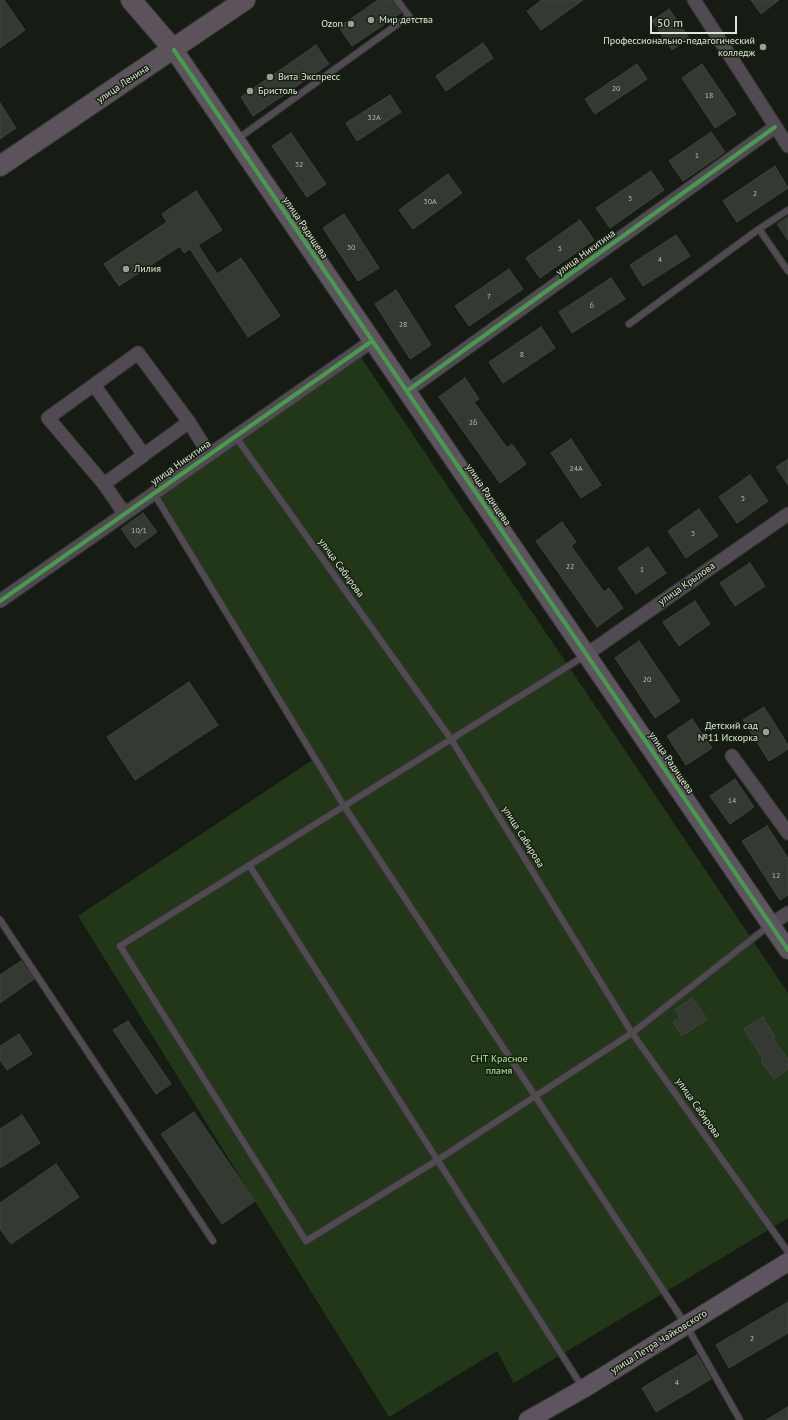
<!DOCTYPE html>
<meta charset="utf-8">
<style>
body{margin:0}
#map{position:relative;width:788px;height:1420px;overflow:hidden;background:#161c13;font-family:"PT Sans",sans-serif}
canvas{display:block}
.scale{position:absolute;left:650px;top:16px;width:87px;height:18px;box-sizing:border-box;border:2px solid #dee6da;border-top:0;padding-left:5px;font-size:12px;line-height:14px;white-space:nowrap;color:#dee6da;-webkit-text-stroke:3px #15200f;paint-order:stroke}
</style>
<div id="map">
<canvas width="788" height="1420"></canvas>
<div class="scale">50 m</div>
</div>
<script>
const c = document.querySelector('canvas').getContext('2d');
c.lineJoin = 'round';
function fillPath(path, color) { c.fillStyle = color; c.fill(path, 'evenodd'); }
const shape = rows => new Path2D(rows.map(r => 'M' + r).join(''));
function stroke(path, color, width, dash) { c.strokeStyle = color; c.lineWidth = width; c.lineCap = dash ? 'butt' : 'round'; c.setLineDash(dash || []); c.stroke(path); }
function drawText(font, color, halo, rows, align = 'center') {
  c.font = font + ' "PT Sans",sans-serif'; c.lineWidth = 3; c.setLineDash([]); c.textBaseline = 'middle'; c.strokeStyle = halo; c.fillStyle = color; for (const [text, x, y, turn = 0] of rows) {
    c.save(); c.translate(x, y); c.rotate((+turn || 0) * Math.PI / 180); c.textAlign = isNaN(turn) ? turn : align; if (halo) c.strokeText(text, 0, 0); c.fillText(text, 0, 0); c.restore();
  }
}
fillPath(shape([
 [354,347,788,993,788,1218,514,1383,497,1351,389,1417,78,916,317,757,146,489]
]), '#223717');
const building = shape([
 [0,0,4,0,25,30,0,48,0,0],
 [378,0,393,0,401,13,352,46,339,27,378,0],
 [542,0,583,0,541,30,527,11,542,0],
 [751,0,779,0,761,14,751,0],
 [669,9,689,38,672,50,652,21,669,9],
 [483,43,493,58,446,91,436,76,483,43],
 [316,45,329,64,253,116,241,97,316,45],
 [637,64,647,79,595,114,585,99,637,64],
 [702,64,736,114,715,128,682,78,702,64],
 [390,95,401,112,357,141,346,123,390,95],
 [0,103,16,128,0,139,0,103],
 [711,132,725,152,683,181,669,161,711,132],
 [291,133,326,184,307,197,272,146,291,133],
 [775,166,788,188,737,222,723,201,775,166],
 [651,171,664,190,610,228,596,208,651,171],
 [448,174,462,193,413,229,399,210,448,174],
 [196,191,222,230,198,245,217,274,241,258,280,316,248,337,190,249,184,253,180,246,119,286,104,264,167,222,162,214,196,191],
 [344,214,379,268,358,281,323,228,344,214],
 [788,217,788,240,777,224,788,217],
 [580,220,594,240,540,278,526,258,580,220],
 [676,235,690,256,643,286,630,265,676,235],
 [509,269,523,289,469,326,455,306,509,269],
 [611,278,625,299,572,333,559,312,611,278],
 [396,290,431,345,410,359,375,304,396,290],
 [541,327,555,348,503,383,489,362,541,327],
 [465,378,479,399,474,402,507,448,512,444,526,464,500,483,439,397,465,378],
 [571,439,601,485,581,498,551,453,571,439],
 [788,459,788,485,776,467,788,459],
 [750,475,768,501,737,523,719,497,750,475],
 [699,509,718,536,686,558,668,531,699,509],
 [143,513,157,532,135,548,121,529,143,513],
 [562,522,576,542,571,546,604,592,609,588,623,608,597,627,536,541,562,522],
 [648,547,666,573,636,594,618,568,648,547],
 [750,563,765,586,735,606,720,583,750,563],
 [695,601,710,624,679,646,663,622,695,601],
 [639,641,680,701,655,718,615,658,639,641],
 [189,682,218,725,135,780,107,737,189,682],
 [764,707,788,745,788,749,769,761,743,720,764,707],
 [692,719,712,748,686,765,667,736,692,719],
 [735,779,754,807,730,824,710,796,735,779],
 [767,826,788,858,788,895,780,900,742,841,767,826],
 [21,961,34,979,0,1003,0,975,21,961],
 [692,998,707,1019,682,1036,673,1022,680,1017,675,1010,692,998],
 [763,1017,775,1037,773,1038,788,1059,788,1069,774,1079,761,1061,763,1059,744,1029,763,1017],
 [128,1021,171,1084,156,1094,113,1030,128,1021],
 [19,1034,32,1054,7,1070,0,1060,0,1046,19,1034],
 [194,1112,255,1201,222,1224,161,1134,194,1112],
 [22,1115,40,1143,0,1168,0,1129,22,1115],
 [56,1164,79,1197,11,1244,0,1229,0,1203,56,1164],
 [788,1302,788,1333,729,1368,716,1345,788,1302],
 [697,1355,711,1379,656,1412,642,1388,697,1355],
 [788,1407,788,1420,766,1420,788,1407]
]);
fillPath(building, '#343932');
stroke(building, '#3f443c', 1);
const lane = shape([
 [236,140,409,16,397,0],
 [759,229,788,210],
 [629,324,759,229,788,271],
 [235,436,451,739,632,1033,788,1252],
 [153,492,344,806,686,1325,740,1420],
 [586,655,120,946,306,1241,436,1161,632,1033,770,925],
 [249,865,583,1388],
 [0,920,213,1241]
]);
const street = shape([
 [694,0,788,146],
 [94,385,144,455,104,484,48,418,138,353,189,422],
 [407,391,775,127],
 [138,459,189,422,209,454],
 [111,479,104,484,124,513],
 [0,601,372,341],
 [587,654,788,514],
 [732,756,788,833],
 [771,924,788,913]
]);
const secondary = shape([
 [174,50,788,950],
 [528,1420,583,1389,788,1262]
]);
const primary = shape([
 [131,0,174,50],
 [0,166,245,0]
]);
stroke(lane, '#333730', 8);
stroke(street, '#333730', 15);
stroke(secondary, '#333730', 20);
stroke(primary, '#333730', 22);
stroke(lane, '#524a52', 6);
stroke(street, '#524a52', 13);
stroke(secondary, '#5e545f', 18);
stroke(primary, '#5c525b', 20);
stroke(shape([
 [174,50,788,950],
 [407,391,775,127],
 [0,601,372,341]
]), '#469c4c', 4);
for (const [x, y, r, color] of [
 [371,20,4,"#989f94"],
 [351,24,4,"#989f94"],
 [763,47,4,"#989f94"],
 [270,77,4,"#989f94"],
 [250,91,4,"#989f94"],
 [126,269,4,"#989f94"],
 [766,732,4,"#989f94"]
]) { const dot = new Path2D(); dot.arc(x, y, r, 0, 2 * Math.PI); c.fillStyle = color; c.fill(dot); stroke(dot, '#15200f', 1.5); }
drawText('8px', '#b4bbb0', null, [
 ["20",616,89],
 ["18",709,96],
 ["32А",374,118],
 ["1",697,156],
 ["32",299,165],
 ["2",755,194],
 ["3",630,199],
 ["30А",430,202],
 ["30",351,248],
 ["5",560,249],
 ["4",660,260],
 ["7",489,297],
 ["6",592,306],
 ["28",403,325],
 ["8",522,355],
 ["26",473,423],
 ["24А",576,469],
 ["5",743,499],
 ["10/1",139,531],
 ["3",693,534],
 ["22",570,567],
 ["1",642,570],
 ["20",647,680],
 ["14",732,801],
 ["12",776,876],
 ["2",752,1339],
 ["4",677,1383]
]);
drawText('10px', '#dee6da', '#15200f', [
 ["Мир детства",379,20],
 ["Ozon",343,24,"right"],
 ["Профессионально-педагогический",755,41,"right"],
 ["колледж",755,53,"right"],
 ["Вита Экспресс",278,77],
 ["Бристоль",258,91],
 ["Лилия",134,269],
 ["Детский сад",758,726,"right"],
 ["№11 Искорка",758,738,"right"]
], 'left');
drawText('10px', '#dee6da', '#15200f', [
 ["улица Ленина",123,84,-34],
 ["улица Радищева",305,228,56],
 ["улица Никитина",586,253,-36],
 ["улица Никитина",181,463,-35],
 ["улица Радищева",488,495,56],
 ["улица Сабирова",341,568,54],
 ["улица Крылова",687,584,-35],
 ["улица Радищева",671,763,56],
 ["улица Сабирова",523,837,58],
 ["улица Сабирова",698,1108,55],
 ["улица Петра Чайковского",659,1342,-32]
]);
drawText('10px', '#b5e99b', '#15200f', [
 ["СНТ Красное",499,1059],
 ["пламя",499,1071]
]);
</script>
